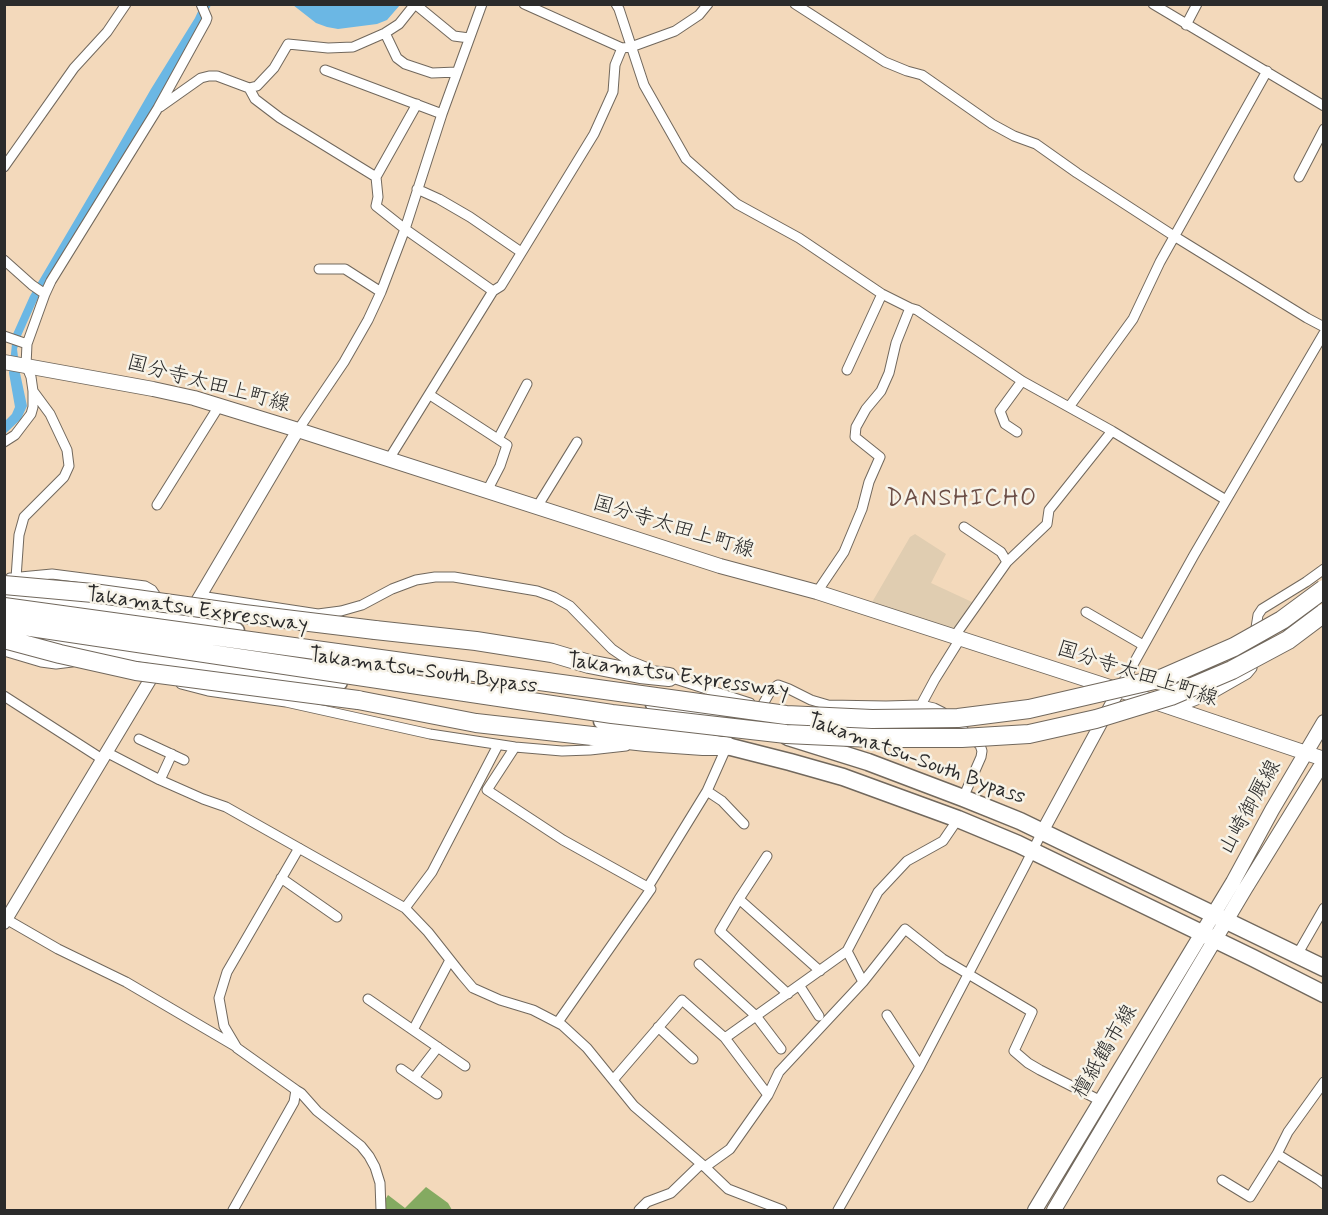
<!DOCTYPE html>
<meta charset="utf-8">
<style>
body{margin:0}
#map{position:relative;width:1328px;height:1215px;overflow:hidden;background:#f3d9bb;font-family:Mynerve,sans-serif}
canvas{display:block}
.frame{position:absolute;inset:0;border:6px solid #2b2b2b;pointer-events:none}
</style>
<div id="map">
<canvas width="1328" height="1215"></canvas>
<div class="frame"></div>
</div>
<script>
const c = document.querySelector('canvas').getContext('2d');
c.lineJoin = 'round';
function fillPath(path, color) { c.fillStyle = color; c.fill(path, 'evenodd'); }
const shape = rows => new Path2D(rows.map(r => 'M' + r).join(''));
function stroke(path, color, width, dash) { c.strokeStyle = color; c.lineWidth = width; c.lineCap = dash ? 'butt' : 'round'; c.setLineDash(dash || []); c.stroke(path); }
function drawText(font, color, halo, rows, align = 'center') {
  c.font = font + ' Mynerve,"Klee One",sans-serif'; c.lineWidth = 5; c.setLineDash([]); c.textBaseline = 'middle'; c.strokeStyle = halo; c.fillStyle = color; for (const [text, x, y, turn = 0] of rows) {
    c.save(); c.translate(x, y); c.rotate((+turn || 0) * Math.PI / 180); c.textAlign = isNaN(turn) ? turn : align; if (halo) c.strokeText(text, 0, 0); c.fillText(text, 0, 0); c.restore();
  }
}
fillPath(shape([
 [915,534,946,554,931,583,972,602,954,631,871,604,910,537]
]), '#e0cdb1');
fillPath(shape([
 [426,1187,448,1203,452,1210,385,1210,385,1200,388,1195,405,1208]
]), '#84aa61');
fillPath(shape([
 [201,5,211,5,201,25,142,126,42,289,21,336,17,349,20,373,27,406,21,419,5,434,5,421,12,414,15,407,9,373,13,334,30,296,106,167,151,89,195,18],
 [293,5,400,5,387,20,377,24,338,29,327,27,316,23]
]), '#6bb7e4');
const minor = shape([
 [524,4,622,48,631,47,675,31,699,15,708,4],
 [616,4,619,9,644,85,686,159,737,204,799,238,882,294,910,308,917,310,1022,381,1112,431,1226,500],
 [795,4,885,62,907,71,922,75,992,124,1014,136,1036,144,1077,173,1174,236,1307,318,1324,327],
 [1153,4,1324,106],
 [1186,25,1197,4],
 [385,33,397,58,405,64,432,73,457,72],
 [325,70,442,114],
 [249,88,255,99,280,118,376,177,378,197,376,206,405,229,493,291],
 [160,107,201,78,209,76,217,76,249,88,257,86,274,68,288,44,328,48,353,47,385,33,399,24,415,4,454,36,469,38],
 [4,167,74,68,107,32,126,4],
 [376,177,417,104],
 [1299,177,1324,129],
 [417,189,439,199,470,217,521,252],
 [4,260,32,285,45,294],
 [319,269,345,269,381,292],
 [4,336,27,344],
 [847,370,882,294],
 [430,395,507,445,500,466,487,491],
 [1069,407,1133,319,1160,262,1267,71],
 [298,430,344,362,368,320,381,292,405,229,442,114,482,4],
 [1017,432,1005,424,1000,411,1022,381],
 [498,439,527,384],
 [4,442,15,435,31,414,33,407,33,391,31,377,26,365,27,344,45,294,51,281,158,108,206,21,207,18,201,4],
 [389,459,493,291,501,286,594,134,613,92,615,65,622,48],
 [157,505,219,406],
 [537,507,577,442],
 [964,527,1001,552,1007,562],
 [10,578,52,574,145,586,152,590,156,596,185,622],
 [16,578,19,535,24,517,64,477,69,466,67,450,50,414,33,391],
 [817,592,844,552,862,509,869,482,880,457,855,437,856,427,866,409,881,391,889,373,896,343,910,308],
 [200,596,318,614,341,611,362,605,392,589,416,580,435,577,454,577,537,591,554,597,570,606,612,649,628,660,648,668],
 [1086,612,1143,645],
 [1255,634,1258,615,1262,609,1306,582,1324,569],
 [954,637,1007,562,1047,524,1049,510,1112,431],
 [4,651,41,662,56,664,72,662],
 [666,676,750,703],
 [181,684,208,691,286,702,430,734,515,747,562,751,590,750,626,746],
 [1120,688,1194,555,1324,333],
 [4,696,102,759],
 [921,705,935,679,960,639],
 [762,706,771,690,778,685,789,689,811,700,828,705,886,706,921,705,934,708,942,712,980,745,982,751,981,757,963,798],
 [1174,709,1212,694,1247,674,1252,668,1253,660],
 [139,739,184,760],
 [515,747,487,790,563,840,651,889,558,1022],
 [106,752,160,780,203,799,226,807,405,908,428,932,462,975,473,988,500,1000,533,1010,562,1025,587,1048,634,1106,705,1167,728,1189,782,1210],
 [160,780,172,754],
 [707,791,722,801,744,824],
 [767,856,739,899,720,931,788,994],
 [281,878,337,917],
 [648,887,707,791,727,746],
 [739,899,820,971],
 [405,908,432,872,498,745],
 [6,919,58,949,126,982,235,1046],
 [1297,955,1324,908],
 [699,964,756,1016,781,1049],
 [863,982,905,929,943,959,1032,1012,1014,1051,1028,1063,1040,1070,1101,1101],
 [799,985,819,1016],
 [368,999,465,1066],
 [887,1015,920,1066],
 [658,1027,693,1059],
 [413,1030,450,960],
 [401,1069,437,1094],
 [414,1078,438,1047],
 [613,1080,682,1000,725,1038],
 [296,1090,301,1093,317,1111,361,1146,369,1156,375,1167,380,1183,381,1210],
 [768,1095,779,1072,863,982,847,951],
 [1277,1154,1319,1180,1324,1184],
 [705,1167,730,1149,768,1095,725,1038,847,951,878,892,907,861,943,841,958,819],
 [1222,1180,1250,1197,1277,1154,1288,1132,1324,1082],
 [233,1210,294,1102,296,1090,237,1048,224,1026,219,998,227,972,299,848],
 [639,1210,647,1202,671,1193,701,1164],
 [838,1210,920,1066,1025,866,1042,832]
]);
const tertiary = shape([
 [180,630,298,430],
 [1042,832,1119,690],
 [4,923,168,650]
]);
const secondary = shape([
 [4,362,153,389,194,398,298,430,720,566,817,592,1119,690,1324,759],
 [1035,1210,1233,882,1272,810,1324,722],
 [1054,1210,1245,889,1324,761]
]);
const trunk = shape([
 [4,598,236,631],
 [17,636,339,682],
 [654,704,729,720],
 [602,721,727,746,790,762,843,777,958,819,1018,844,1253,958,1324,994],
 [788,737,868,762,963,798,1020,821,1324,968]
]);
const motorway = shape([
 [375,630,476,641,552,653,589,664,640,674,669,677],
 [358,700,476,723,646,742,703,746,727,746]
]);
stroke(minor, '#71685d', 11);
stroke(tertiary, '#71685d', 14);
stroke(secondary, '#71685d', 16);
stroke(trunk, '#71685d', 19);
stroke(motorway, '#71685d', 20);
stroke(minor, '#fff', 9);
stroke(tertiary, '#fff', 12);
stroke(secondary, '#fff', 14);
stroke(trunk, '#fff', 16);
stroke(motorway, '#fff', 18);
const motorwayBridge = shape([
 [4,585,93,593,244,614,375,630],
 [4,607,786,715,872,719,958,718,1029,709,1163,678,1234,647,1282,620,1324,589],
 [4,623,612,714,786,734,872,738,962,738,1029,734,1096,719,1171,696,1232,670,1288,640,1324,613],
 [4,639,60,654,136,671,358,700]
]);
stroke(motorwayBridge, '#71685d', 20, []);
stroke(motorwayBridge, '#fff', 18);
drawText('21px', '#2b2b2b', '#f7f3e8', [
 ["国分寺太田上町線",208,385,15],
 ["国分寺太田上町線",673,528,17],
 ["Takamatsu Expressway",197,611,8],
 ["Takamatsu-South Bypass",423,672,8],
 ["国分寺太田上町線",1137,675,18],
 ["Takamatsu Expressway",678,677,8],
 ["Takamatsu-South Bypass",916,760,20],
 ["山崎御厩線",1251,808,-61],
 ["檀紙鶴市線",1106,1052,-59]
]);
c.letterSpacing = '1.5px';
drawText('24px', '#6c4e46', '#f7f3e8', [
 ["DANSHICHO",962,500]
]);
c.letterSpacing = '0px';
</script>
